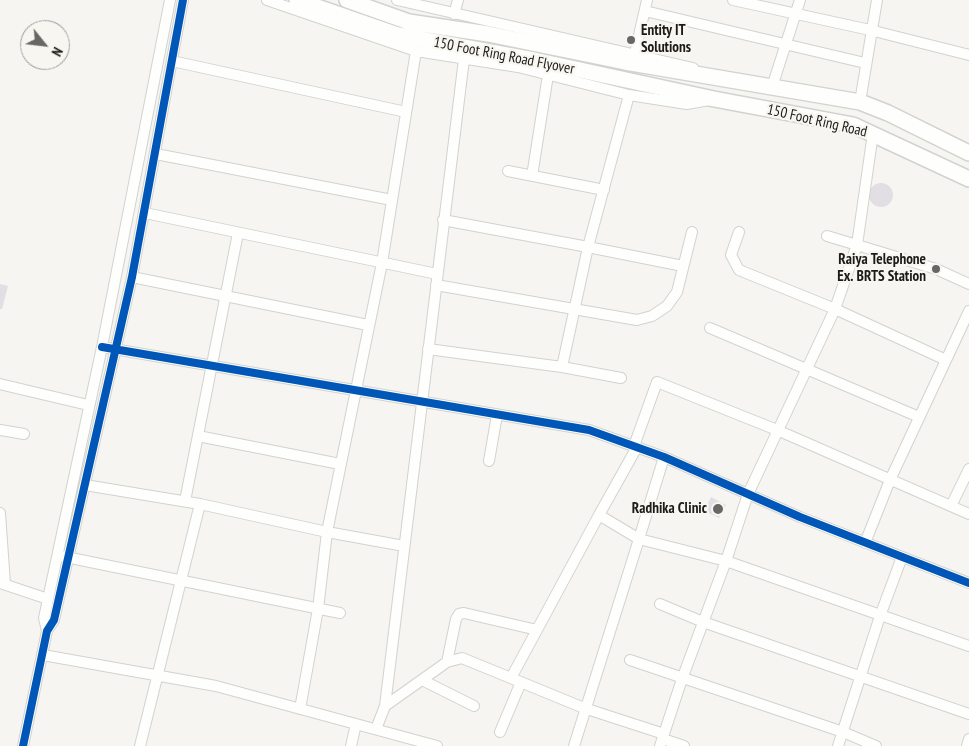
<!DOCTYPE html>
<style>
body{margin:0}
#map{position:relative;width:969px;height:746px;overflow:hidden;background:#f6f5f2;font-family:"PT Sans Narrow",sans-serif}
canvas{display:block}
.north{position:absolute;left:20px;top:20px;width:50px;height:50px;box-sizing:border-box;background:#f8f6f0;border:1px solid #a09e9a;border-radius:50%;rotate:119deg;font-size:14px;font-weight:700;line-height:20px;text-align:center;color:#1c1b19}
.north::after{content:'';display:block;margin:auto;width:18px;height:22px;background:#686765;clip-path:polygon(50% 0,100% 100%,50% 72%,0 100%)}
</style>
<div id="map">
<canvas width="969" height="746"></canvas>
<div class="north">N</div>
</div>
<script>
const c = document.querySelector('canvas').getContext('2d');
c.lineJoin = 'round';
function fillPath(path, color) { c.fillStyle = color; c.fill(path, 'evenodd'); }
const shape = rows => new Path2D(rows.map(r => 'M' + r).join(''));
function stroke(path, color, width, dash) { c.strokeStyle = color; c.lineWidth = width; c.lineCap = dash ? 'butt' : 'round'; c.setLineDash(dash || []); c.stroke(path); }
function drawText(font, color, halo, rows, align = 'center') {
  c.font = font + ' "PT Sans Narrow",sans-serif'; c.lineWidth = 4.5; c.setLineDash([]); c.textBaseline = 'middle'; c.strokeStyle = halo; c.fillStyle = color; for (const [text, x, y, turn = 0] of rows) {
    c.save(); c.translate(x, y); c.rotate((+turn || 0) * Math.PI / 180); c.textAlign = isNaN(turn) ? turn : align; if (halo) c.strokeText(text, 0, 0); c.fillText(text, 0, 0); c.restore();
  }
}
fillPath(shape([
 '869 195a12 12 0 1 1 24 0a12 12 0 1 1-24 0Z',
 [0,284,8,286,2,309,0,309],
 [711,497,726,505,719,518,704,511]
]), '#e2dfe4');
const minor = shape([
 [267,0,416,51,518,67,629,95,687,104,709,100],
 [397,0,693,68],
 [733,0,870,30,969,55],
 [645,11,865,63],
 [454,14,458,0],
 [635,53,647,0],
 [172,61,406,112],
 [772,87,800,0],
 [629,95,588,247,683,266],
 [860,102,877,0],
 [156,154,392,200],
 [508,171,604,190],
 [532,176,548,75],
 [145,213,437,274],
 [739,232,731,255,739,270,835,309,946,360],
 [827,236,857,245,873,133],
 [132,277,368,325],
 [436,285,637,320,652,316,667,306,677,292,692,232],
 [710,328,919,417],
 [102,347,589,430,664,457,800,517,969,583],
 [428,349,562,367,588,247,443,220],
 [562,367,621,378],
 [0,384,88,405],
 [0,430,24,434],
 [198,436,340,464],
 [634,446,657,382,777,430,969,514],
 [664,457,639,539,726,561,969,646],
 [489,461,497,415],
 [85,485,200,504,327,532,404,546],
 [185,501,238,233],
 [951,506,969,469],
 [0,513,5,584],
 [599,515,637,447],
 [865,543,890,480,969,311],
 [61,556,340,613],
 [0,583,48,599],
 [660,604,703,622,969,714],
 [47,631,44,618,48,599,102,347,170,0],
 [43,655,216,686,437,746],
 [630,660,843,732,876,746],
 [447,662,456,619,459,614,464,613,537,630],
 [511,678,599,515,639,539,574,746],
 [422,680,474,706],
 [385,706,464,59],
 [300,709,318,609,327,532,382,263,416,51],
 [376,729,385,706,447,662,462,658,584,708,664,734],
 [500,732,521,682],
 [663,739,684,746],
 [23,746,47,631,54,620,132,277,183,0],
 [140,746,200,504],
 [351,746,356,724],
 [660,746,682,679,726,561,748,494,835,309,857,245,936,269,969,284],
 [838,746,880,616,902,557],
 [967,746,969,739]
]);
const highway = shape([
 [297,0,398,35,534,60,714,99,853,125,969,179],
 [347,0,409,22,488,34,625,62,860,102,888,113,969,153]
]);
stroke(minor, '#d2d2cf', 12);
stroke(highway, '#d2d2cf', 18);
stroke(minor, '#fefefd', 10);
stroke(highway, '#fefefd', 15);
stroke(shape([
 [102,347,589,430,664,457,800,517,969,583],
 [23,746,47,631,54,620,132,277,183,0]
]), '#0057b8', 8);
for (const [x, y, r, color] of [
 [631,40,5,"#686765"],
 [936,269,5,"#686765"],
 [718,509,6,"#686765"]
]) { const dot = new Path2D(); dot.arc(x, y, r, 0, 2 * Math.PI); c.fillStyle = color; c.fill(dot); stroke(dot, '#f8f6f0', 2); }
drawText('bold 15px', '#1c1b19', '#f8f6f0', [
 ["Entity IT",641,31,"left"],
 ["Solutions",641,48,"left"],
 ["Raiya Telephone",926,260],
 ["Ex. BRTS Station",926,277],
 ["Radhika Clinic",707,509]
], 'right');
drawText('15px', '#1c1b19', '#f8f6f0', [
 ["150 Foot Ring Road Flyover",504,56,11],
 ["150 Foot Ring Road",817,121,13]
]);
</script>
